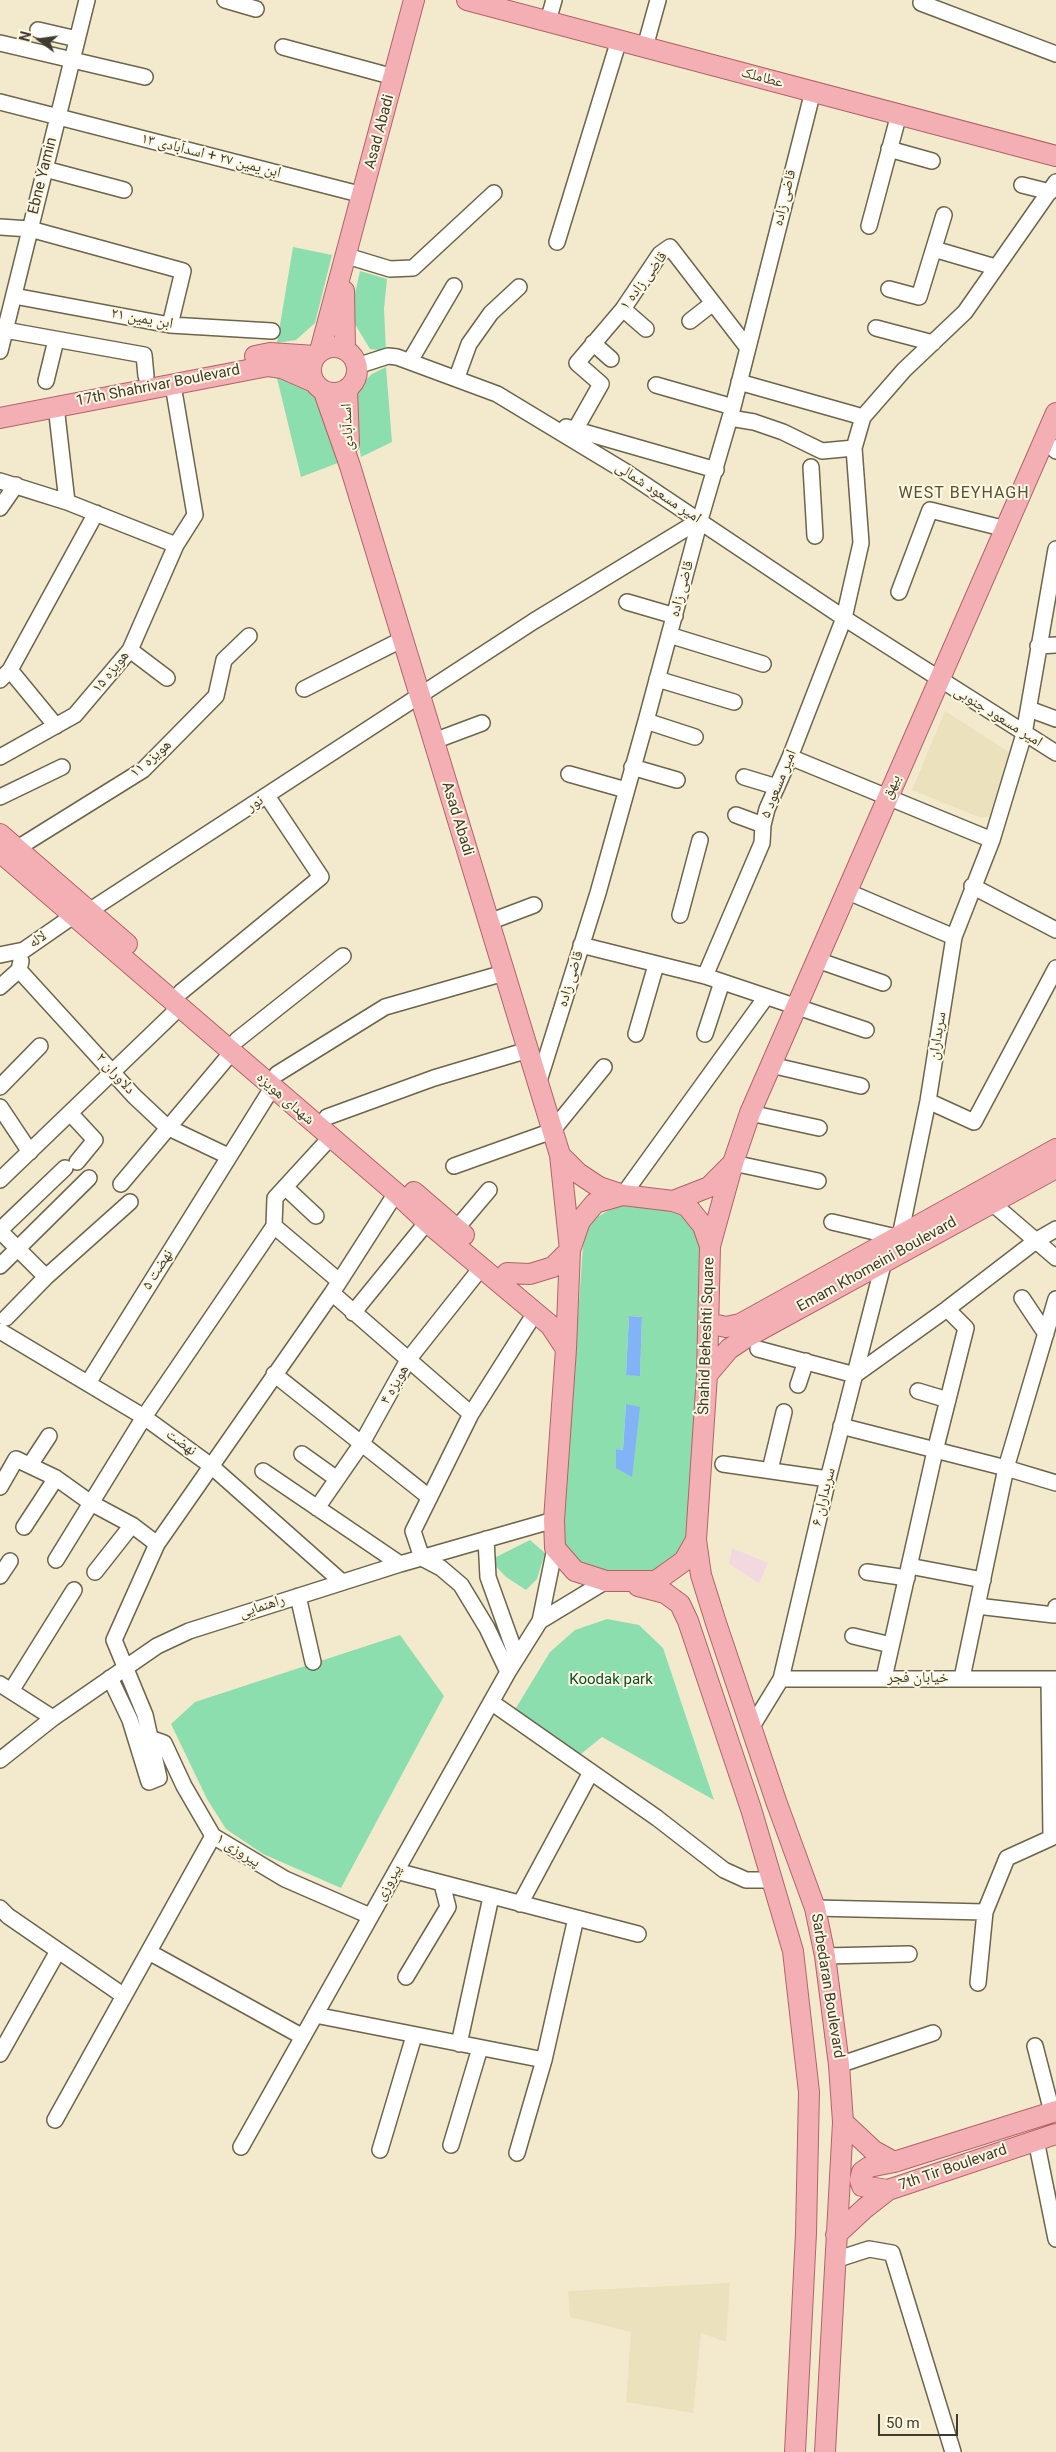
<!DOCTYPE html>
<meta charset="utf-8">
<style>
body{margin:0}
#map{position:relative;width:1056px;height:2452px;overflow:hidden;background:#f3eace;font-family:Roboto,sans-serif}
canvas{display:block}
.north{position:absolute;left:15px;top:15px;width:50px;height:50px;-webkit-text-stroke:4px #fff8e1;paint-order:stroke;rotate:284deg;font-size:14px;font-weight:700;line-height:20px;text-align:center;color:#3e3b30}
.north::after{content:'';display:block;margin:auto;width:18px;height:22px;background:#3e3b30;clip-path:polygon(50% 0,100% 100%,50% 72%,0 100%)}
.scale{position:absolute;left:878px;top:2414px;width:80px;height:22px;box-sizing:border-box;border:2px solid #3e3b30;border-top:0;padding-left:6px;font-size:15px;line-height:18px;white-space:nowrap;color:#3e3b30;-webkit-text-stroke:4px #fff8e1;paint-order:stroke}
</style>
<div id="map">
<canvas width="1056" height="2452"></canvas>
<div class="north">N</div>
<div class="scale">50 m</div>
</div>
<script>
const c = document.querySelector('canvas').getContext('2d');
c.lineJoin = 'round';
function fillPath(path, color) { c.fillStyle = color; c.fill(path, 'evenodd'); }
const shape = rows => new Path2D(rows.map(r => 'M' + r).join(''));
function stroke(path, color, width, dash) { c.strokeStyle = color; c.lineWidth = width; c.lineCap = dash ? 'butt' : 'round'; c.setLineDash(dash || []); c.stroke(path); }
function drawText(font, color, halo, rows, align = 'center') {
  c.font = font + ' Roboto,"Noto Naskh Arabic",sans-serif'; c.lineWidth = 4; c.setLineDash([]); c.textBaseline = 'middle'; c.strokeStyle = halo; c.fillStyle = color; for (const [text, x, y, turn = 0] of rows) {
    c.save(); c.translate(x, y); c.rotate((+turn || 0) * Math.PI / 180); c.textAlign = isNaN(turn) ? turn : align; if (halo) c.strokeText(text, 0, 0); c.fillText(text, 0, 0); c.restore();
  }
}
fillPath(shape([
 [945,711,1009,752,990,816,981,818,912,790],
 [730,2283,726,2342,701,2333,693,2413,626,2402,631,2332,570,2317,568,2291]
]), '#ece1bd');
fillPath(shape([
 [732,1548,768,1563,759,1583,729,1564]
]), '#f3d9df');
fillPath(shape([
 [293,247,332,255,315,323,296,340,277,343],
 [360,271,387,279,384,309,386,351,370,349,350,316],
 [386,367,392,442,361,457,350,395,372,374],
 [275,370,314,386,343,461,301,477],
 [645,1202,672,1206,694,1222,705,1251,692,1522,683,1546,664,1570,640,1576,598,1573,579,1565,566,1549,563,1531,584,1231,597,1217,617,1206],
 [629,1316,642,1317,640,1375,626,1375],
 [626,1404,627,1404,632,1477,616,1449,623,1450],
 [530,1540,545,1553,537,1579,526,1590,506,1577,490,1560],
 [607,1619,639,1625,663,1648,714,1800,602,1737,571,1762,508,1721,550,1652,575,1630],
 [400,1635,444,1696,341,1888,263,1854,226,1829,207,1799,171,1724,195,1702]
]), '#8ddeaf');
fillPath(shape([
 [629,1316,642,1317,640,1376,626,1375],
 [626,1404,640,1407,632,1477,616,1468,616,1449,623,1450]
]), '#81b3f6');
const minor = shape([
 [225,0,256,9],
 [921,3,1056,54],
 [548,21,554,0],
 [38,30,77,39],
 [0,43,145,77],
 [283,47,394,77],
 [645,47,658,0],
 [0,102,363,195],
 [889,149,932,161],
 [45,169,124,190],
 [1022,185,1050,192],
 [869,226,899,114],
 [0,227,30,229,183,271,170,325],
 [557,242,619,40],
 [934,249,995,267],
 [347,256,390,269,413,268,494,193],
 [889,289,919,297,944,215],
 [14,296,170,325,272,331],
 [623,309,646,329],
 [690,321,713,303],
 [876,328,933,343],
 [5,330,144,355,146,376],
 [593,343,611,359],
 [0,351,87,0],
 [410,361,454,286],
 [357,366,388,356,397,357,497,394,626,472,844,618,1056,753],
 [457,377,469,344,491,313,519,287],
 [46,381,56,340],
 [739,382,863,417],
 [656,385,733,407],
 [56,406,67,502],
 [730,418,754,422,783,432,822,451,854,448],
 [566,427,716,470],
 [575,430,601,384,577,363,623,309,660,254,670,247,747,347],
 [1045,440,1056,451],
 [811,467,815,536],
 [0,481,67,502,176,545],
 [0,508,16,485],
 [899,592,930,510,1006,529],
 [627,602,675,616],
 [669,635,763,664],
 [1038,646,1056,645],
 [130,650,167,678],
 [10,670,56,726],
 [657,679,734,702],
 [0,680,10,670,96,513],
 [304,689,403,639],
 [1029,709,1056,719],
 [646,721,695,737],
 [434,741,482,723],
 [0,757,75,715,130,650,176,545,195,515,173,385],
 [790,757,992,840],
 [632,767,677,780],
 [569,774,626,790],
 [744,777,777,787],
 [0,797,62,767],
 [736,815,763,825],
 [16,849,143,770,216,696,224,660,249,636],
 [972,886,1056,930],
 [846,891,954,937],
 [89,911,534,621,700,520],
 [680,915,700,840],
 [489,922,534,905],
 [581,945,705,976,866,1030],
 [0,955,24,950,73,916],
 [817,960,883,983],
 [19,970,134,1096,167,1127,228,1156],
 [705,976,762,843,763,825,767,809,790,757,844,618,861,543,854,448,863,417,904,370,965,312,1056,182],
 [0,987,19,970,21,961],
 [181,992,321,877,267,796],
 [636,1034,656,965],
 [705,1034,722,982],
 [237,1040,343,956],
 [771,1065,861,1086],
 [277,1074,385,1007,504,973],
 [538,1084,598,893,646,721,700,520,733,407,813,91],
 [0,1087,40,1046],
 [928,1101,974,1122,1056,968],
 [0,1107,30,1152],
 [70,1113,95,1140,77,1162],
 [750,1113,819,1128],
 [327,1117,434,1078,528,1050],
 [733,1163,818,1181],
 [454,1166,552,1131,604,1067],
 [0,1180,180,1007],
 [121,1184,232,1052],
 [285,1187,316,1216],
 [623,1195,766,997],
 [992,1203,1056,1258],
 [832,1222,896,1237],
 [274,1226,275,1198,330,1138],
 [274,1226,339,1281],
 [456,1229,489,1190],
 [0,1230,65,1168],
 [0,1231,46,1277],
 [900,1236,928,1101,954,937,992,840,1024,734,1056,549],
 [0,1266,89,1178],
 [332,1293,471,1414],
 [1022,1298,1046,1334],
 [353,1313,427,1222],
 [6,1318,46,1277,130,1202],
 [0,1331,144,1417,210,1465,342,1582],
 [758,1349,855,1375,947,1309,1037,1240,1056,1229],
 [274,1374,429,1497],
 [88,1383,272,1088],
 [798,1385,806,1361],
 [918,1391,948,1400],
 [841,1426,1006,1468,1056,1483],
 [302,1454,337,1479],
 [723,1464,828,1479],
 [30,1465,49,1436],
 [770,1470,784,1412],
 [263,1471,400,1564],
 [0,1487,16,1459,56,1478,91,1503,132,1525,157,1544],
 [317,1508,362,1443,408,1360,481,1268],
 [24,1527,56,1478],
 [486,1539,488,1577,517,1658],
 [56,1560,144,1417,274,1226],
 [909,1566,983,1580],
 [95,1572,132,1525],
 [867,1572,907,1578],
 [0,1576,10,1561],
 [298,1596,313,1662],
 [977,1606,1054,1615,1056,1607],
 [540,1621,606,1581],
 [853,1636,891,1645],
 [508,1672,487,1628,461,1585,441,1568,422,1558,413,1531,471,1414,535,1313],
 [110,1678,130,1720,149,1782,159,1778,145,1715,114,1640,157,1544,332,1293,396,1193],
 [884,1678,935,1451,966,1328,947,1309],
 [962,1678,1006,1468,1056,1299],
 [781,1679,1056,1679],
 [1049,1679,1051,1838],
 [0,1684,53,1718],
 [11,1691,74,1590],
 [491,1702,657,1818,724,1870,746,1880,773,1880],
 [751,1728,781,1679,828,1479,884,1261],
 [144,1739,150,1738,164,1743,184,1786,213,1836,285,1879,370,1916],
 [0,1760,53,1718,157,1646,189,1631,400,1564,554,1520],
 [396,1871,638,1934],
 [520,1904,591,1772],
 [0,1908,8,1916,124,1996],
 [815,1908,985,1912,978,1983],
 [985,1912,1007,1858,1051,1838],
 [149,1952,303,2037],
 [825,1956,909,1954],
 [406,1977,448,1907,442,1884],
 [315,2015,544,2060],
 [459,2044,491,1897],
 [1035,2046,1052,2112],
 [0,2054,58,1951],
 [839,2065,933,2033],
 [55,2120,213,1836],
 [1036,2140,1056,2239],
 [451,2145,480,2048],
 [241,2147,508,1672,540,1621,555,1548],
 [380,2150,414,2036],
 [517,2153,544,2060,576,1918],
 [835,2260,869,2249,892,2253,953,2452]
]);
const major = shape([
 [467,0,1056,156],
 [344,291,345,349],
 '311 370a23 23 0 1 1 46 0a23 23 0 1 1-46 0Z',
 [320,351,414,0],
 [255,356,270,353,315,356],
 [347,389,349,444],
 [324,392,350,466,560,1155,570,1250,553,1267,530,1274,507,1273],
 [0,418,268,366,282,368,314,382],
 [0,834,127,944],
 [0,852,396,1193,427,1222,550,1325,566,1349],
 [560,1155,578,1173,599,1187,623,1195],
 [414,1192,464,1235],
 [623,1195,673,1201,687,1206,703,1226,710,1246,707,1375,696,1540,684,1561,656,1581,606,1581,575,1571,555,1548,554,1520,566,1349,570,1250,580,1221,595,1203,623,1195],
 [673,1201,709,1187,733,1163],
 [710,1246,733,1163,750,1113,1056,413],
 [708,1323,726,1327,740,1324,1056,1149],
 [707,1375,729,1349,747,1337,1056,1168],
 [696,1540,701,1575,716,1623,776,1801,815,1908,825,1956,839,2065,843,2122,825,2452],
 [638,1586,665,1593,680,1604,688,1621,751,1809,793,1951,809,2092,806,2233,795,2452],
 [843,2122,874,2151,894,2162,1056,2111],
 [888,2190,862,2186,860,2180,862,2172,869,2167,894,2162],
 [836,2235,865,2208,888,2190,1056,2134]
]);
stroke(minor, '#6c644b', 18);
stroke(major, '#b06367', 22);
stroke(minor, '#fff', 15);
stroke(major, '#f4afb5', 20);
drawText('15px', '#3e3b30', '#fff8e1', [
 ["عطاملک",762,78,15],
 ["Asad Abadi",380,132,-75],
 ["ابن یمین ۲۷ + اسدآبادی ۱۳",211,156,14],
 ["Ebne Yamin",43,176,-76],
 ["قاضی زاده",785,198,-76],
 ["قاضی زاده ۱",644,281,-53],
 ["ابن یمین ۲۱",142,319,10],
 ["17th Shahrivar Boulevard",158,386,-11],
 ["اسدآبادی",348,427,-93],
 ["امیر مسعود شمالی",658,493,33],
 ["قاضی زاده",682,589,-75],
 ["هویزه ۱۵",111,672,-51],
 ["امیر مسعود جنوبی",998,717,32],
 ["هویزه ۱۱",151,759,-41],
 ["امیر مسعود ۵",779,784,-68],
 ["بیهق",892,787,-66],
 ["نور",255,804,-33],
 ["Asad Abadi",457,819,73],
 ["لاله",38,940,-34],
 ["قاضی زاده",571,979,-73],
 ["سربداران",938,1036,-81],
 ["دلاوران ۲",115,1074,48],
 ["شهدای هویزه",285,1099,41],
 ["Emam Khomeini Boulevard",877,1265,-29],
 ["نهضت ۵",158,1270,-58],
 ["ُShahid Beheshti Square",707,1336,-88],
 ["هویزه ۴",395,1385,-60],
 ["نهضت",181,1443,36],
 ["سربداران ۶",824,1497,-76],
 ["راهنمایی",262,1607,-18],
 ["خیابان فجر",918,1678],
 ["پیروزی ۱",238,1851,33],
 ["پیروزی",389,1883,-61],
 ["Sarbedaran Boulevard",827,1986,81],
 ["7th Tir Boulevard",953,2168,-19]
]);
drawText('15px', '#064e2f', '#fff8e1', [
 ["Koodak park",611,1680]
]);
c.letterSpacing = '1px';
drawText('16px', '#585139', '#fff8e1', [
 ["WEST BEYHAGH",964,494]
]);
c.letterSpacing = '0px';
</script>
